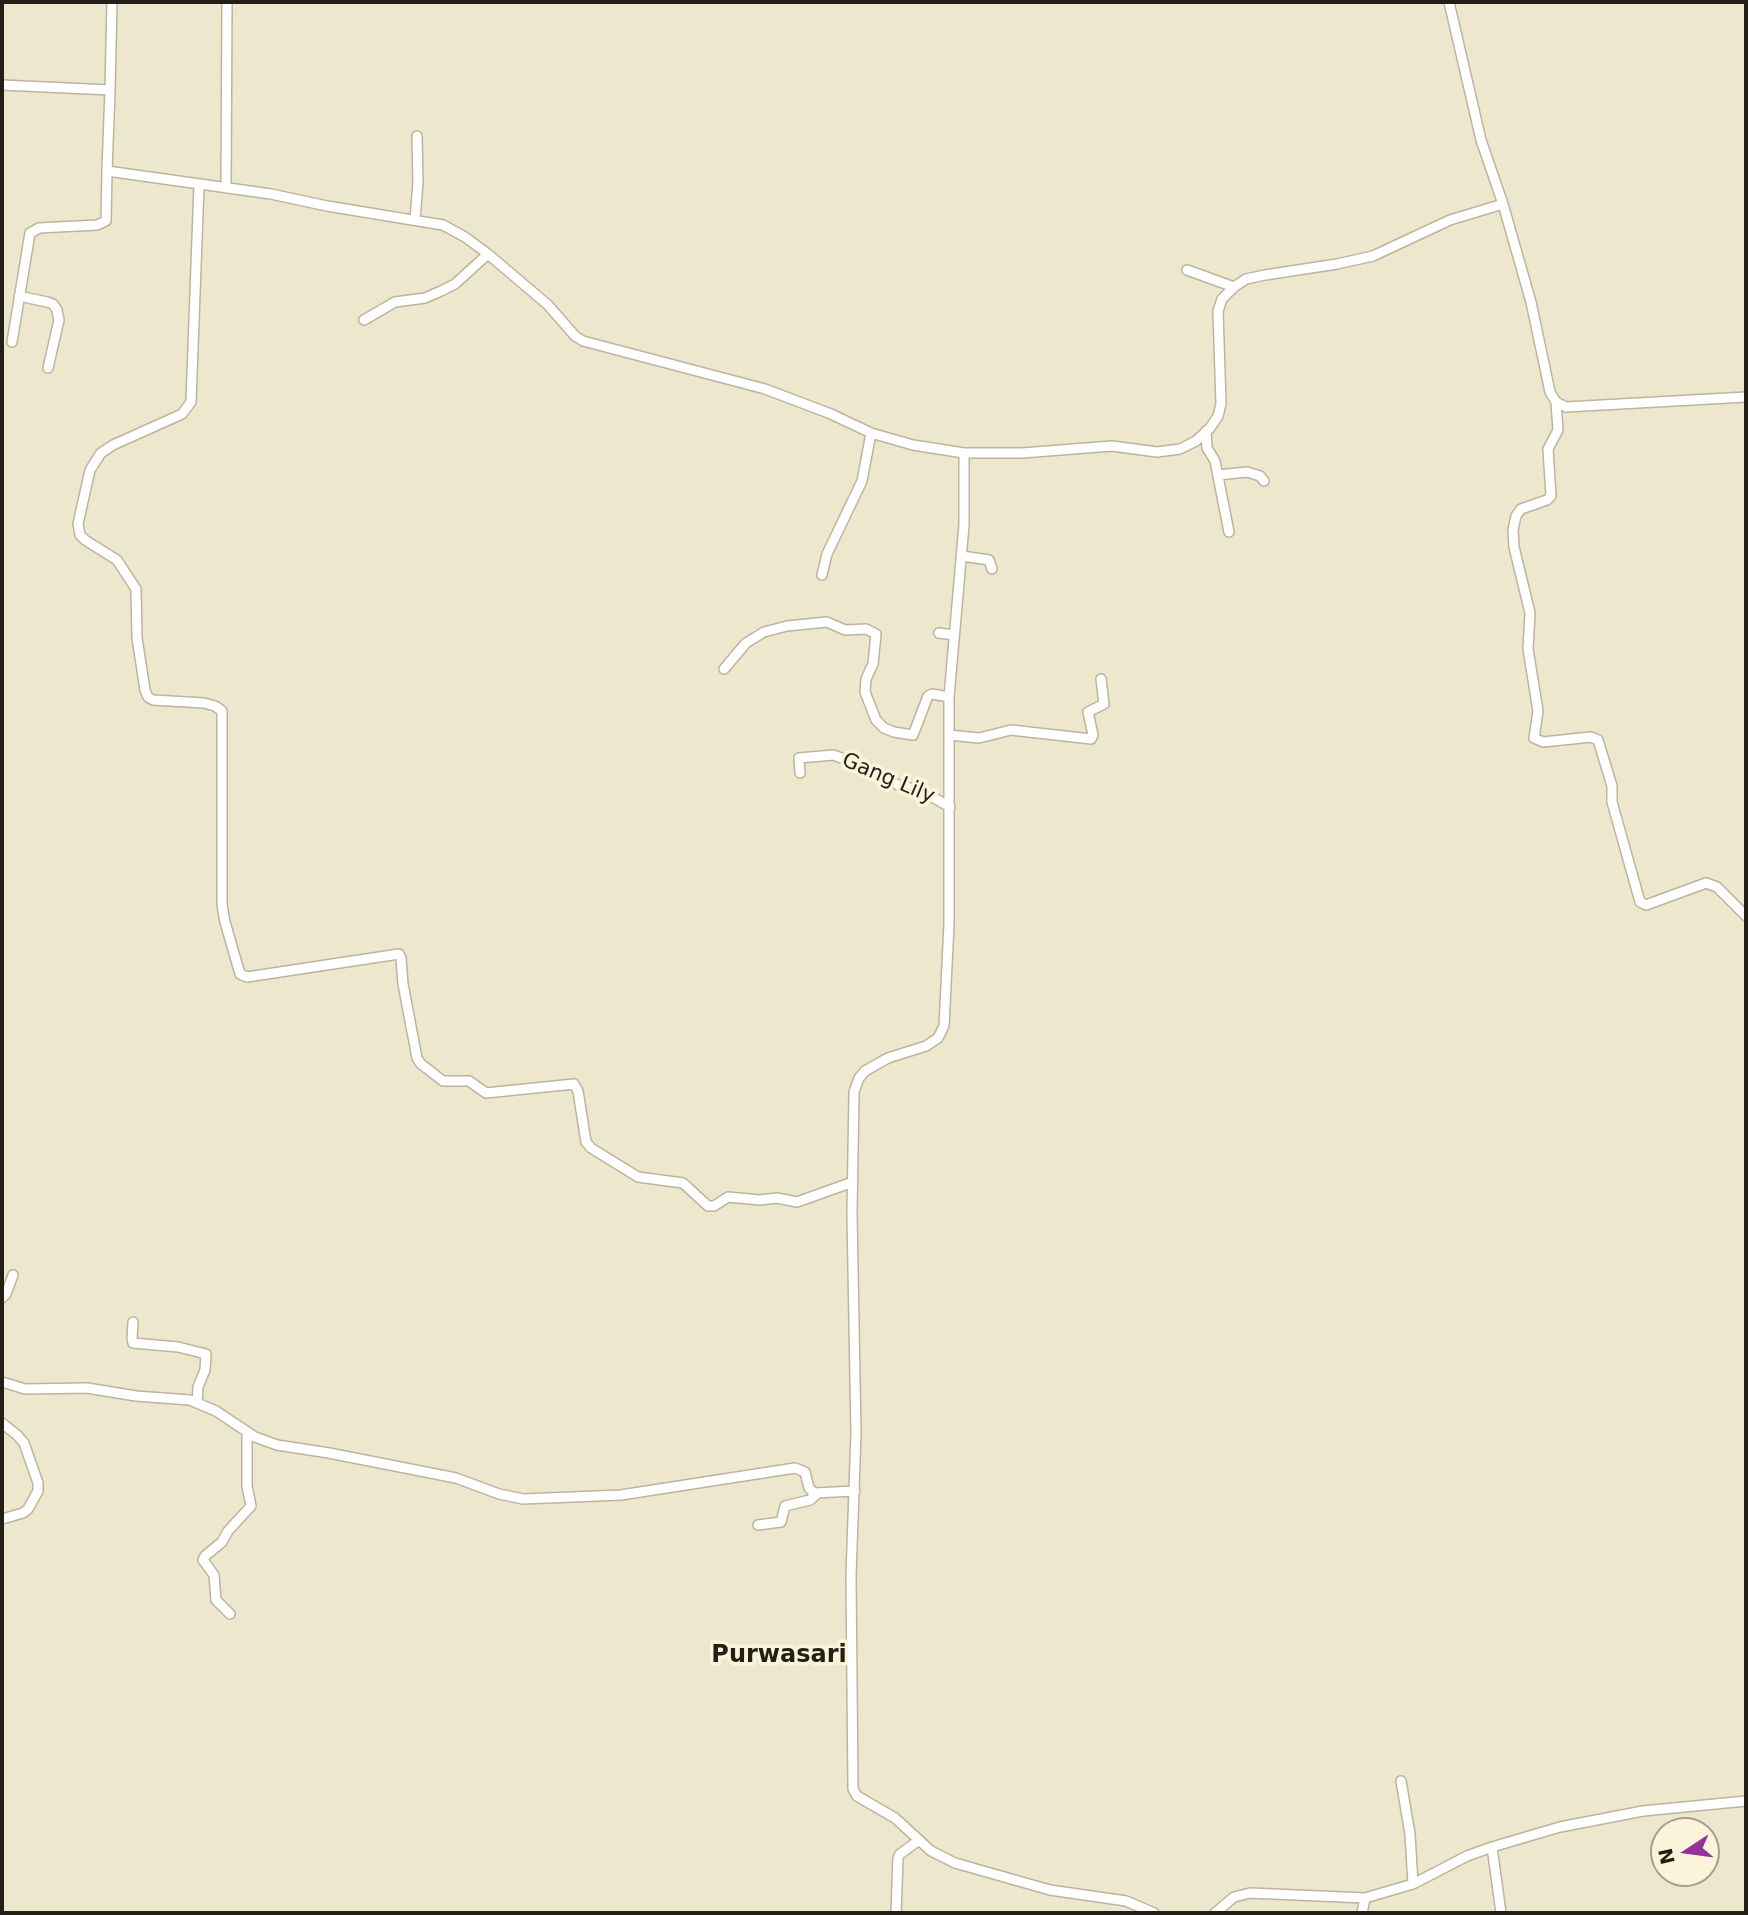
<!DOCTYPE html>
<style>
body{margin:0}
#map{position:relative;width:1748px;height:1915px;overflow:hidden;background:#ede7cd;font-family:"DejaVu Sans",sans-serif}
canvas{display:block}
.frame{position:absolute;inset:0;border:4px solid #221f16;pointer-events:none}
.north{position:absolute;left:1650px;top:1817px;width:70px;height:70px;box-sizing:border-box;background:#fbf4da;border:2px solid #a49f8c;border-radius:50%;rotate:257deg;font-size:19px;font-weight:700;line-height:28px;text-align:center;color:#221f16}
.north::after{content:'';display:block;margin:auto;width:24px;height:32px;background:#943198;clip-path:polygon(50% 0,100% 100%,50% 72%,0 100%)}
</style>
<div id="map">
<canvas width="1748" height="1915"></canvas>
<div class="frame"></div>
<div class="north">N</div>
</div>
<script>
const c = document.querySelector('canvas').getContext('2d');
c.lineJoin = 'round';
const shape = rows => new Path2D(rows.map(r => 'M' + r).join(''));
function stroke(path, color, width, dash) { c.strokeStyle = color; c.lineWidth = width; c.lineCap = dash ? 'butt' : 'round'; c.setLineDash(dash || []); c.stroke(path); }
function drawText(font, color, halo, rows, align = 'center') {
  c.font = font + ' "DejaVu Sans",sans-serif'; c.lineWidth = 7; c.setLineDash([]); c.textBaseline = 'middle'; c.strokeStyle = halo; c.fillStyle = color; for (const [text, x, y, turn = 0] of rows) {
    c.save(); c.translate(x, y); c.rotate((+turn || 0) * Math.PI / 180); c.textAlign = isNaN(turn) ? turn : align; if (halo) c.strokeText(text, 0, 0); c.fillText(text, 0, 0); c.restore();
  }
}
const minor = shape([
 [1449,2,1481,140,1503,204,1531,302,1550,392,1556,402,1566,407,1746,397],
 [2,85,110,90,112,2],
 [110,90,107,171,271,194,327,206,443,225,465,237,488,254,548,305,575,336,583,341,765,389,831,414,871,433,913,445,964,453,1022,453,1112,446,1157,452,1180,449,1196,441,1210,428,1218,416,1221,404,1218,311,1222,299,1234,287,1246,279,1265,275,1337,264,1373,256,1450,220,1503,204],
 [199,185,191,402,182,414,113,445,101,453,90,470,78,524,80,535,85,540,117,560,136,589,137,638,145,690,148,697,153,700,204,703,215,706,222,711,222,905,225,922,240,974,247,977,399,954,401,958,403,984,417,1058,421,1064,443,1081,469,1081,486,1093,574,1084,578,1091,586,1142,591,1148,638,1177,683,1183,708,1206,714,1206,728,1197,760,1200,777,1198,797,1202,853,1182],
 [226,188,227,2],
 [415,220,418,182,417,136],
 [1187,270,1234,287],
 [19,296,47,302,53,304,57,310,59,320,48,368],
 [364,320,395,302,425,298,441,291,455,284,488,254],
 [12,342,30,233,39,228,97,225,106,221,107,171],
 [1556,402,1558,430,1548,449,1551,496,1547,500,1521,509,1516,516,1513,530,1514,547,1530,613,1528,649,1538,711,1534,738,1543,742,1591,737,1598,740,1612,786,1612,802,1640,902,1646,905,1706,883,1717,887,1746,916],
 [1206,431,1207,448,1215,461,1229,532],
 [964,453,964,525,949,697,949,924,944,1026,938,1038,926,1046,888,1058,865,1071,859,1078,854,1092,852,1214,856,1433,851,1576,853,1789,857,1796,895,1818,931,1851,955,1863,1050,1890,1126,1901,1154,1913],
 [1218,475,1247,472,1260,476,1264,481],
 [962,556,989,560,992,569],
 [822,575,827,554,862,481,871,433],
 [939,633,954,635],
 [724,669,746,643,764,632,787,626,827,622,845,630,866,629,876,634,873,664,866,679,865,692,876,720,884,728,894,732,913,735,928,696,932,694,949,697],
 [949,735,979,738,1011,730,1091,739,1093,735,1088,712,1104,704,1101,679],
 [800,773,799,758,833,755,870,768,898,785,922,791,950,807],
 [2,1298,6,1294,13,1275],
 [133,1322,132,1339,133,1343,178,1347,206,1354,205,1370,198,1387,197,1403],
 [2,1382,25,1389,87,1388,136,1396,190,1400,216,1411,255,1437,277,1445,329,1453,456,1478,499,1494,523,1499,621,1495,795,1468,805,1472,809,1488,814,1493,855,1491],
 [2,1423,17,1435,24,1443,38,1483,38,1491,28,1509,23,1513,2,1519],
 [758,1525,781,1522,785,1506,810,1500,818,1493],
 [230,1614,216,1600,214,1575,203,1560,205,1556,222,1542,228,1531,251,1506,247,1486,247,1432],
 [1401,1781,1410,1834,1413,1884],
 [1492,1847,1501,1913],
 [896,1913,898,1858,900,1854,918,1841],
 [1215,1913,1234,1897,1250,1893,1365,1898,1413,1884,1467,1856,1492,1847,1560,1827,1643,1811,1746,1801],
 [1362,1913,1365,1898]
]);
stroke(minor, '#bcb59d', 12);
stroke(minor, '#fff', 9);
drawText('21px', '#221f16', '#fbf4da', [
 ["Gang Lily",888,779,23]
]);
drawText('bold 24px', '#221f16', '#fbf4da', [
 ["Purwasari",779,1656]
]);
</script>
